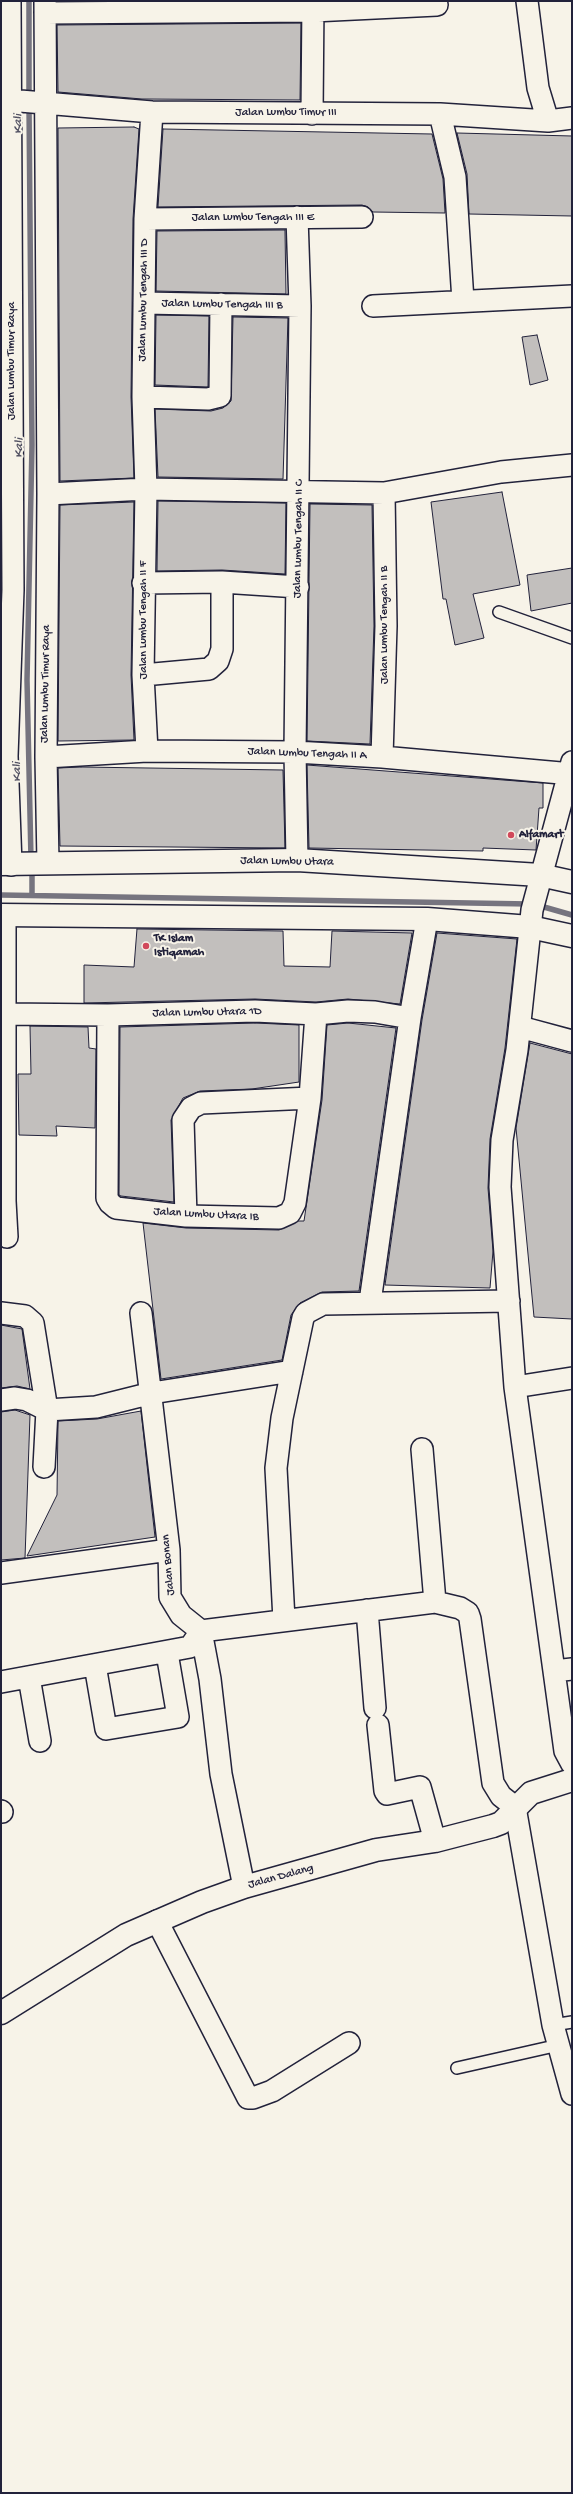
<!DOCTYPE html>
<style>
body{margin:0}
#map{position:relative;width:573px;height:2494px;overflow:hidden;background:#f7f3e8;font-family:"Gochi Hand",sans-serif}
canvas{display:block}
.frame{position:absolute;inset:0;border:2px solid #22223b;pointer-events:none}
</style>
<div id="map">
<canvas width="573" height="2494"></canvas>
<div class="frame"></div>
</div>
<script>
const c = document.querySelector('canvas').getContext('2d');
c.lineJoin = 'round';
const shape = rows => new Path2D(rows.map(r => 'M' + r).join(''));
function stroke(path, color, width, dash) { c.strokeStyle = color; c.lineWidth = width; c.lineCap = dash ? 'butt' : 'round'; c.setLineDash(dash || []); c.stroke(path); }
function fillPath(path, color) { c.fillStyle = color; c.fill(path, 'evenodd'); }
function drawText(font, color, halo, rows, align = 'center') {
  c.font = font + ' "Gochi Hand",sans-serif'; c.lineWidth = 4; c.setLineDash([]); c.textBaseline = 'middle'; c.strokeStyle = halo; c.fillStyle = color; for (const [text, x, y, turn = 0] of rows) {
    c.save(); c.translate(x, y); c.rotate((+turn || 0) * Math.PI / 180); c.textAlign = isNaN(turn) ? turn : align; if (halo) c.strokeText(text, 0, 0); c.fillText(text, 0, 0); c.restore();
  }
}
stroke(shape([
 [29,97,29,1],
 [29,106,32,445,27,680,31,859],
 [32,868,32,895],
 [1,895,529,904],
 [537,905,572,915]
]), '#76747f', 5.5);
const building = shape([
 [301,23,300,100,142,99,58,92,57,25,301,23],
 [134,127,139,129,133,219,131,397,134,478,60,481,58,128,134,127],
 [163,129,432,134,443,179,445,213,373,212,368,207,362,205,158,207,163,129],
 [457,133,572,136,572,216,469,214,467,174,457,133],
 [285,230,286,294,156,291,157,231,285,230],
 [156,315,209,316,208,387,155,385,156,315],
 [233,317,288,318,283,479,158,477,155,409,211,411,223,408,231,401,233,317],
 [537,335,548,380,530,385,522,337,537,335],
 [502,492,520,585,473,594,484,638,455,645,446,599,443,599,431,502,502,492],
 [158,501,286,503,285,574,222,570,157,571,158,501],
 [134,502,131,675,134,740,58,741,60,505,134,502],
 [310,504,372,505,374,626,370,744,307,741,310,504],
 [572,568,572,603,531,611,527,575,572,568],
 [307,765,543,783,543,808,539,808,536,850,483,848,483,851,309,848,307,765],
 [81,767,283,770,285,848,60,846,58,768,81,767],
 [137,929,283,931,284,966,330,967,332,931,412,933,400,1004,348,999,316,1002,255,999,84,1003,84,965,134,967,137,929],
 [437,933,517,939,505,1048,490,1139,488,1188,493,1251,490,1288,385,1285,422,1020,437,933],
 [255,1023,299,1025,299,1082,252,1089,200,1091,183,1098,171,1120,174,1202,121,1196,119,1195,120,1027,255,1023],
 [348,1023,396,1028,359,1291,322,1292,300,1303,291,1315,282,1360,161,1379,143,1223,186,1228,279,1230,298,1221,304,1221,322,1100,327,1025,348,1023],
 [30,1026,88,1027,89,1048,96,1049,95,1128,56,1126,57,1136,19,1135,18,1074,31,1074,30,1026],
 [530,1043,572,1054,572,1319,534,1317,516,1128,530,1043],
 [1,1325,22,1329,30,1389,17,1386,1,1388,1,1325],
 [15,1410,30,1415,25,1558,1,1560,1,1412,15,1410],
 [141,1411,155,1537,27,1556,57,1495,58,1421,97,1419,141,1411]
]);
fillPath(building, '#c2bfbd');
stroke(building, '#22223b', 1);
const lane = shape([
 [499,612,572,638],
 [553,2025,572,2022],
 [457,2068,559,2045]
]);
const street = shape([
 [10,1,13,590,7,756,11,865],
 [45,1,48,494,46,757,48,863],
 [527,1,538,88,548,121],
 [45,13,313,11,437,5],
 [1,102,20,101,152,112,440,114,548,121,572,118],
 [312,114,313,1],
 [440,114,455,177,463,301],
 [145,219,362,217],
 [144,303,300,306],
 [373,306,572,296],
 [143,397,208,399,220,396,221,304],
 [48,494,146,489,384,493,501,472,572,465],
 [143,583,222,582,298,587],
 [143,675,209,669,218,661,222,649,222,582],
 [147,751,143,675,146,489,143,397,145,219,152,112],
 [46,757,147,751,295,752,382,757,572,774],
 [382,757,386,626,384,493],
 [572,762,532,910,517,1050,502,1140,500,1187,515,1387,565,1751,572,1764],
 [297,860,295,752,300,306,297,217],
 [5,915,5,1201,7,1237],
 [4,1014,108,1015,255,1011,316,1014,348,1011,375,1012,410,1018],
 [108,1015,107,1198,110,1203,116,1208,186,1216,279,1218,290,1213,295,1203,310,1098,316,1014],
 [520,1027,572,1041],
 [186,1216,183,1120,191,1108,201,1103,310,1098],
 [370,1302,410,1018,427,919],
 [1,1313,25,1316,33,1323,47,1410,44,1467],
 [141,1313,169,1550,170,1597,181,1615,201,1631,210,1679,221,1774,244,1887],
 [515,1387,572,1378],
 [1,1400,15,1398,27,1400,47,1410,96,1407,152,1393,292,1371],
 [422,1449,435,1602],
 [1,1573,169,1550],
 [367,1610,375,1708],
 [284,1620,276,1468,282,1418,303,1318,306,1313,323,1304,509,1301],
 [95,1665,106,1729,178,1717,167,1653],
 [554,1671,572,1669],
 [29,1677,40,1741],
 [1,1682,190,1647,201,1631,435,1602,460,1608,468,1613,470,1619,493,1783,501,1796,515,1807,553,2025,572,2094],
 [378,1725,385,1791,387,1794,420,1787,435,1841],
 [1,1811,2,1812],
 [157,1921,248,2098,253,2098,272,2091,349,2043]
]);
const secondary = shape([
 [1,864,297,860,540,875,572,882],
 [1,915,427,919,530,927,572,936],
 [1,2013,126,1935,202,1902,244,1887,376,1850,435,1841,493,1826,501,1823,531,1793,572,1780]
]);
stroke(lane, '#22223b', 14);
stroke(street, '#22223b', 24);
stroke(secondary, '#22223b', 25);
stroke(lane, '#f7f3e8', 11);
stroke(street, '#f7f3e8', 21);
stroke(secondary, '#f7f3e8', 22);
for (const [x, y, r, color] of [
 [511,835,4,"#d1495b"],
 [146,946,4,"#d1495b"]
]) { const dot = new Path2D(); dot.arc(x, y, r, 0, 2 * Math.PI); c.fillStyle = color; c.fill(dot); stroke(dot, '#f7f3e8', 1.5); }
drawText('12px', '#22223b', '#f7f3e8', [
 ["Jalan Lumbu Timur III",286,113],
 ["Jalan Lumbu Tengah III E",253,218],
 ["Jalan Lumbu Tengah III D",144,300,-89],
 ["Jalan Lumbu Tengah III B",222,305,1],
 ["Jalan Lumbu Timur Raya",12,361,-90],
 ["Jalan Lumbu Tengah II C",299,539,-89],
 ["Jalan Lumbu Tengah II F",144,620,-90],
 ["Jalan Lumbu Tengah II B",385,625,-90],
 ["Jalan Lumbu Timur Raya",46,684,-89],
 ["Jalan Lumbu Tengah II A",307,754,2],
 ["Jalan Lumbu Utara",287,862,1],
 ["Jalan Lumbu Utara 1D",207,1013,-1],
 ["Jalan Lumbu Utara IB",206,1215,3],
 ["Jalan Bonan",169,1565,-95],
 ["Jalan Dalang",281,1877,-15]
]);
drawText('bold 12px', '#22223b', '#f7f3e8', [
 ["Alfamart",519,835],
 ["TK Islam",154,939],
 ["Istiqamah",154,953]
], 'left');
drawText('italic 13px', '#535263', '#f7f3e8', [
 ["Kali",19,124,-90],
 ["Kali",20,448,-89],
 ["Kali",18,772,-91]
]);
</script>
